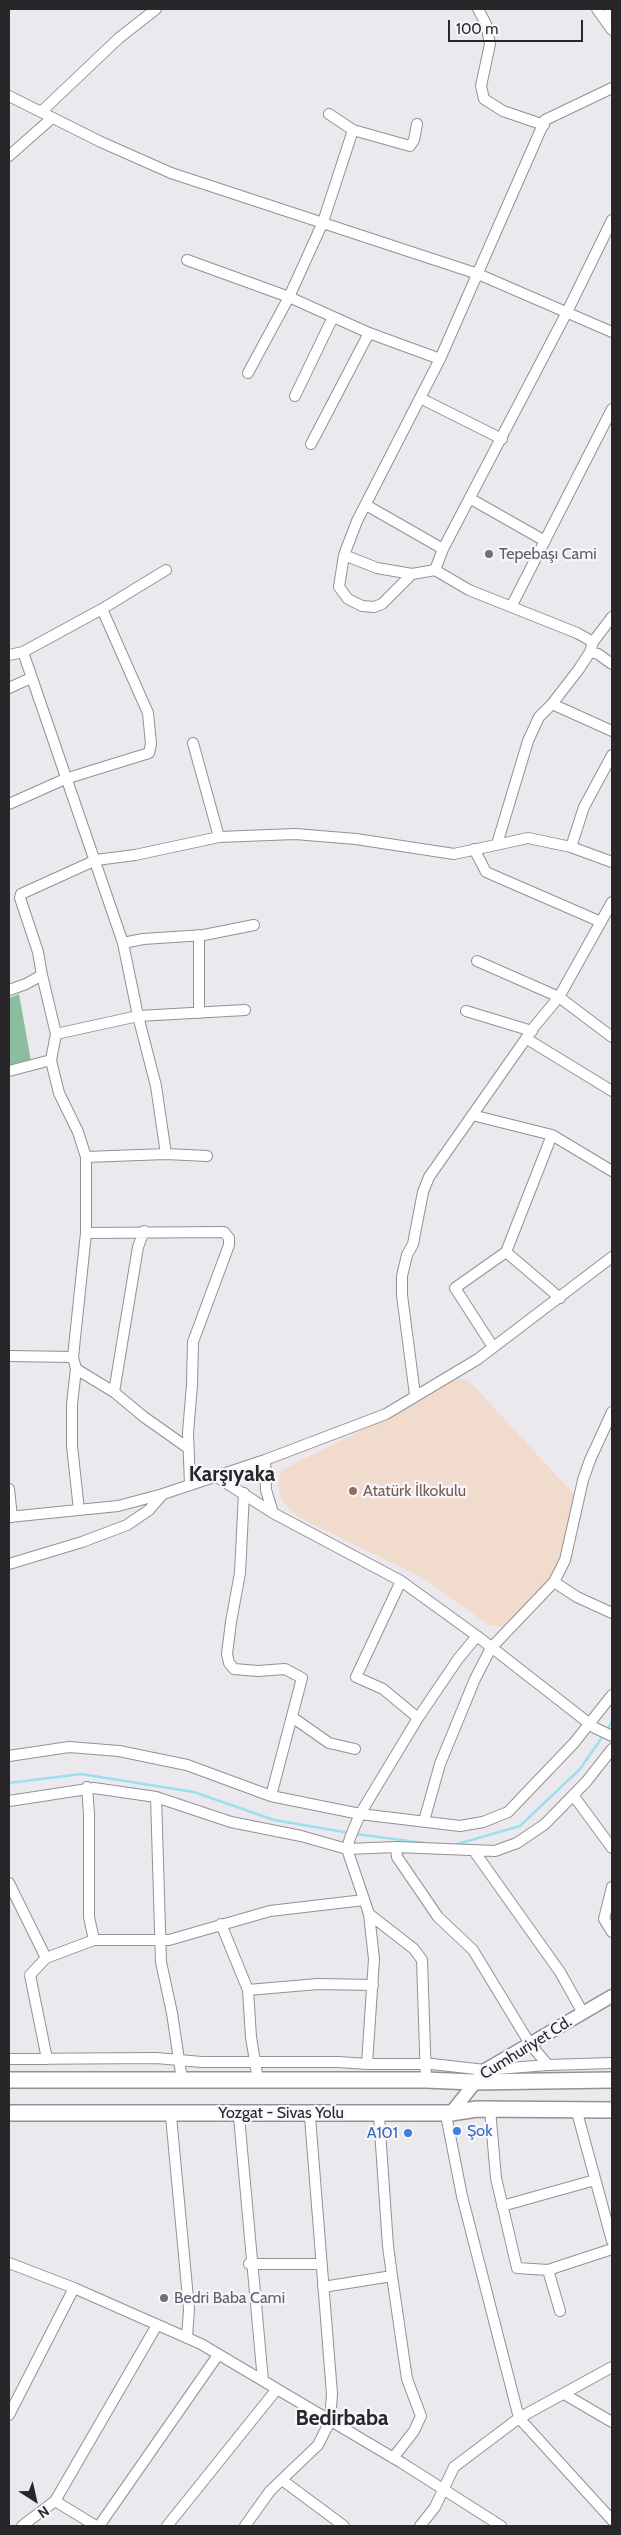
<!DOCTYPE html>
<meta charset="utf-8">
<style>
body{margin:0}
#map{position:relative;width:621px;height:2535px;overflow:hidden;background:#ebe8ee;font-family:Cabin,sans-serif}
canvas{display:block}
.frame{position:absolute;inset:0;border:10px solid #282628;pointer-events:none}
.north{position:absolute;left:10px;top:2475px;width:50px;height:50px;-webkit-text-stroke:4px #f8f5fb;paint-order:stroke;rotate:145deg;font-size:14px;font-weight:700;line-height:20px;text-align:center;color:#282628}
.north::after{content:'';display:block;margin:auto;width:18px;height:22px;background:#282628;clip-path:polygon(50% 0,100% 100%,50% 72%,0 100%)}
.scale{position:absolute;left:448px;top:20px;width:135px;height:22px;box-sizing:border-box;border:2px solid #282628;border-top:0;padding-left:6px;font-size:15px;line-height:18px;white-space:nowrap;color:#282628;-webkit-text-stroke:4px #f8f5fb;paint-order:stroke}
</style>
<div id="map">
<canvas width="621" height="2535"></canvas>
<div class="frame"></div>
<div class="north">N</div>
<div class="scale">100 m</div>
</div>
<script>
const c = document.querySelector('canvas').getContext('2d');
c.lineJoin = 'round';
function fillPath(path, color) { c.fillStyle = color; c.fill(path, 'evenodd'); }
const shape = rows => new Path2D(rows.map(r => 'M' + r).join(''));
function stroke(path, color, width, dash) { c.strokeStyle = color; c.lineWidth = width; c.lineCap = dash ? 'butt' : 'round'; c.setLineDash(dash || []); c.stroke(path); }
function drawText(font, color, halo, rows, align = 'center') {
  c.font = font + ' Cabin,sans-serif'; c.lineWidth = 4.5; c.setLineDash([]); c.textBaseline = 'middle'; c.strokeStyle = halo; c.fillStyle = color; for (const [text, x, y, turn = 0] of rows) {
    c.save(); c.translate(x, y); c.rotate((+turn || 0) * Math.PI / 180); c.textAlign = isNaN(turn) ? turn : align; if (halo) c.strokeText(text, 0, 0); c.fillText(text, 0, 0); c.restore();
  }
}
fillPath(shape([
 [458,1378,469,1381,580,1501,566,1552,550,1579,509,1629,489,1625,423,1578,298,1517,281,1499,278,1484,282,1470,388,1417]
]), '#f0dbcd');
fillPath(shape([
 [19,994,31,1061,9,1066,9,998]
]), '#8bbe9f');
stroke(shape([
 [606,1731,612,1722],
 [9,1783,81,1774,194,1792,274,1820,350,1833],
 [356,1834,424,1843],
 [454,1845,520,1826,580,1769,603,1736]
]), '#9cdfee', 2.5);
const minor = shape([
 [478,9,486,24,490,44,481,86,484,99,503,111,544,125],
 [597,9,612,30],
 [604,18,612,11],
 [9,96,101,142,171,173,478,274,612,332],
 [41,112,119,38,156,9],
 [329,114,353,130,410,146,414,140,417,124],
 [9,156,52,118],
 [187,260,289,297,369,333,440,359],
 [248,373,289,297,323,222,353,130],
 [295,396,333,317],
 [420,398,502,439],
 [311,444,369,333],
 [471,499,545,541],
 [366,505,443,549],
 [344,555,377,568,412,574,435,570,469,590,577,633,593,642],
 [435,570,443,549,567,312,612,220],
 [412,574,382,604,374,607,362,606,348,599,339,587,344,555,357,521,440,359,545,120,612,88],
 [511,607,612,409],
 [23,652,123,943,138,1016,156,1086,166,1154,86,1157],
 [590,652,598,654,612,664],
 [9,655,23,652,102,609,166,570],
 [9,688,31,678],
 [552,704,612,731],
 [193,743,219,837],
 [9,804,65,779,149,753,151,744,148,713,102,609],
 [497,844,528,741,539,717,552,704,579,669,590,652,593,642,612,617],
 [571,847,584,807,612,755],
 [474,849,486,872,601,922],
 [123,943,143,939,204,935,254,925],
 [477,961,559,997,612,1037],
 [42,975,56,1034,51,1060,53,1069,59,1093,78,1132,86,1157,86,1233,73,1357,76,1369,114,1392,144,1417,188,1448],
 [9,990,26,984,42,975,38,952,20,898,21,894,96,860,135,855,219,837,295,834,356,839,454,854,528,838,571,847,612,862],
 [466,1011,532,1031],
 [199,1013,199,935],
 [56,1034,138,1016,245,1010],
 [527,1039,612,1091],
 [9,1071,51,1060],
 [472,1115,552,1135,612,1171],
 [166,1154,207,1156],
 [86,1233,224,1232,229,1238,229,1245,193,1342,192,1384,188,1433,190,1485],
 [506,1252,560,1298],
 [493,1347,455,1288,506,1252,552,1135],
 [9,1356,73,1357],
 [76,1369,72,1404,72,1446,79,1510],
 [114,1392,138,1247,144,1231],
 [415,1395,402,1295,402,1276,407,1255,413,1244,423,1192,429,1177,534,1027,559,997,612,902],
 [265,1460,266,1490,273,1513],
 [217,1477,273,1513,401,1581,477,1636,595,1728,612,1736],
 [9,1489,12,1517],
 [244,1493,240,1573,231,1622,227,1654,229,1663,234,1669,258,1671,285,1669,302,1678,271,1796],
 [9,1517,118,1506,163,1494],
 [9,1564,82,1542,127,1525,149,1510,163,1494,265,1460,386,1414,478,1359,612,1257],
 [401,1581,356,1677,383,1689,418,1718],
 [554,1582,577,1597,612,1613],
 [292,1717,329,1743,355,1749],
 [9,1756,69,1747,119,1751,187,1765,271,1796,360,1814,460,1826,483,1822,508,1812,574,1743,612,1695],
 [87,1787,89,1814,89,1917,94,1940],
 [573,1795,612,1848],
 [156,1797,161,1962,172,2013,182,2080],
 [9,1801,94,1788,156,1797,231,1822,301,1836,347,1849,396,1847,495,1851,517,1843,545,1824,586,1782,612,1749],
 [424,1821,440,1764,475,1679,491,1648,554,1582,565,1560,583,1480,590,1460,612,1412],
 [396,1847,397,1857,438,1917,473,1950,530,2044,548,2065],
 [474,1851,560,1972,583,2013],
 [9,1883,46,1958],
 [612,1887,604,1919,612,1932],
 [369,1914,414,1949,422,1960,426,2080],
 [221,1924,248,1990,251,2037,258,2080],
 [248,1990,318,1984,373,1985],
 [9,2059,156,2058,202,2062,339,2062,367,2064,432,2064,485,2070,548,2065,612,2063],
 [47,2059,30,1975,46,1958,94,1940,169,1940,270,1911,364,1900],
 [367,2064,374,1959,369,1914,347,1849,350,1838,360,1814,418,1718,458,1659,477,1636],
 [490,2109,496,2178,517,2268,548,2270,612,2249],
 [451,2113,446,2115,462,2196,519,2418,612,2520],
 [171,2116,189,2309,187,2338],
 [379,2116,388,2246,392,2276,407,2379,421,2416,414,2431,393,2458],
 [578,2116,612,2241],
 [239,2117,263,2381],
 [502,2206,595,2180],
 [9,2263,74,2288,201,2344,402,2463,501,2526],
 [249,2264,321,2264],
 [548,2270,560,2311],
 [323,2287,392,2276],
 [564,2394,612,2422],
 [9,2415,74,2288],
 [282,2480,344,2526],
 [55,2501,96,2526],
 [22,2526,55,2501,157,2325],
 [99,2526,218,2355],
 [167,2526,277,2389],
 [245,2526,270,2491,318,2445,330,2421,332,2394,310,2117],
 [420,2526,435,2507,454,2467,519,2418,612,2367]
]);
const major = shape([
 [451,2113,485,2070,612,1996]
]);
const highway = shape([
 [9,2080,426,2080,473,2082,612,2080],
 [9,2113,451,2113,477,2109,612,2110]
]);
stroke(minor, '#949196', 12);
stroke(major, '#949196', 15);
stroke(highway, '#949196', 18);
stroke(minor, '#fff', 10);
stroke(major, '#fff', 12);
stroke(highway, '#fff', 15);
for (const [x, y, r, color] of [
 [489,554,5,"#6b7280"],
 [353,1491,5,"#8d6e63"],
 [457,2131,5,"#3f7fe0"],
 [408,2133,5,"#3f7fe0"],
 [164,2298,5,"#6b7280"]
]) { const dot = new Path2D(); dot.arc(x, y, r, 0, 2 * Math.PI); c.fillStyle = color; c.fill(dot); stroke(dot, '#f8f5fb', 2); }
drawText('16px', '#5b616d', '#f8f5fb', [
 ["Tepebaşı Cami",499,554],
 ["Bedri Baba Cami",174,2298]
], 'left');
drawText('16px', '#785e54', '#f8f5fb', [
 ["Atatürk İlkokulu",363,1491]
], 'left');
drawText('16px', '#282628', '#f8f5fb', [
 ["Cumhuriyet Cd.",526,2048,-32],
 ["Yozgat - Sivas Yolu",281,2113]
]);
drawText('16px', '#366cbe', '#f8f5fb', [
 ["Şok",467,2131],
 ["A101",398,2133,"right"]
], 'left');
drawText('bold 21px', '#282628', '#f8f5fb', [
 ["Karşıyaka",232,1475],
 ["Bedirbaba",342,2419]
]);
</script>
